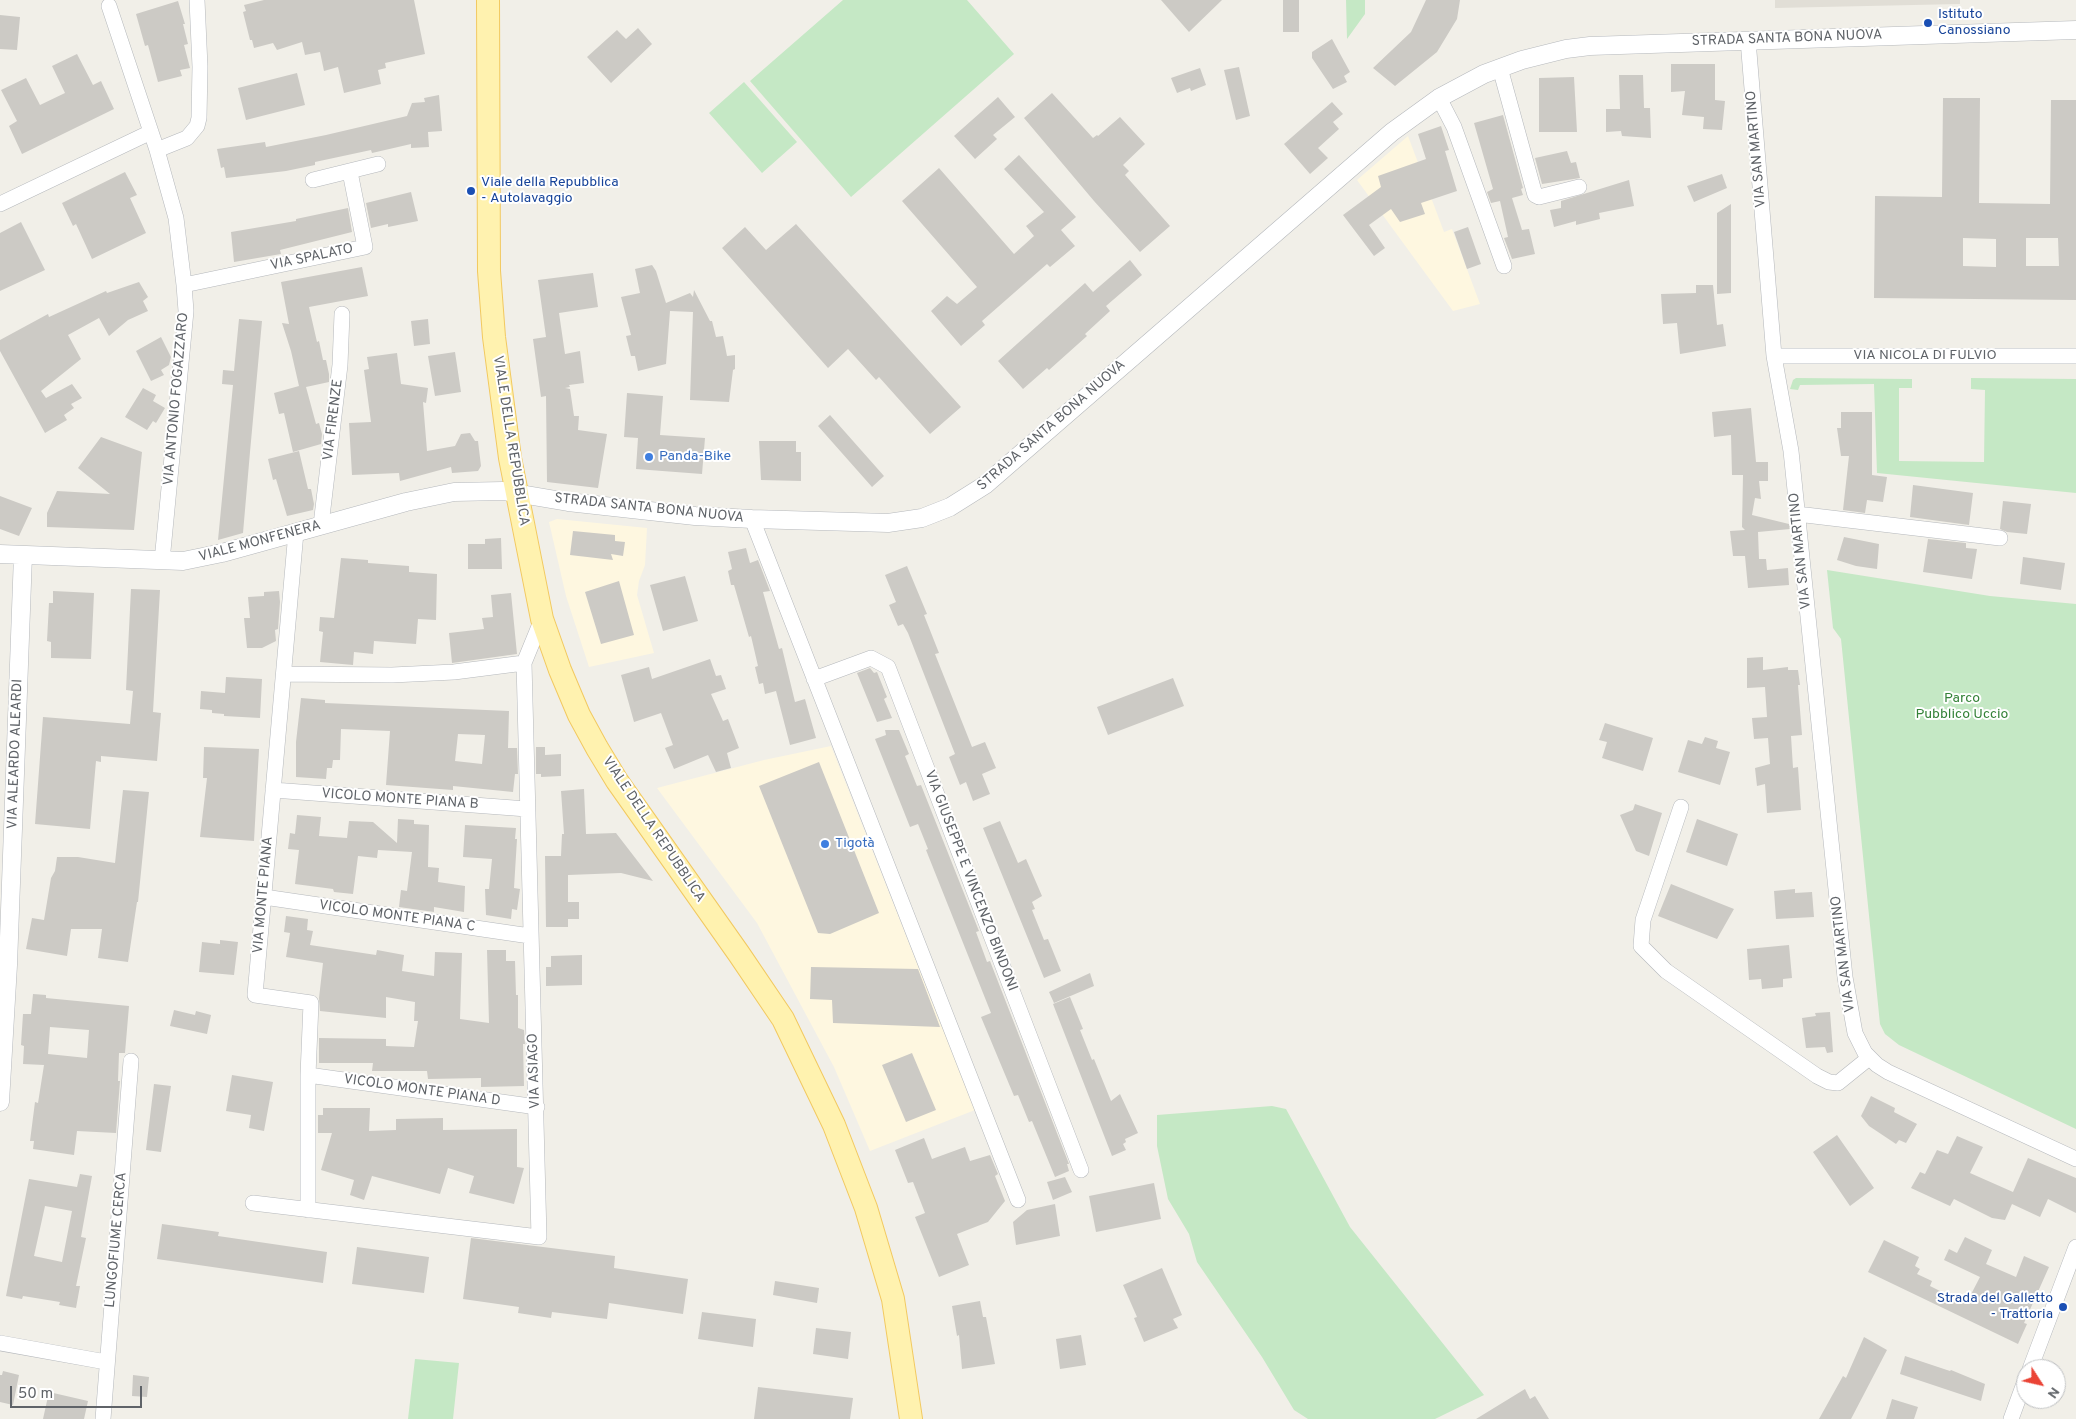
<!DOCTYPE html>
<meta charset="utf-8">
<style>
body{margin:0}
#map{position:relative;width:2076px;height:1419px;overflow:hidden;background:#f1efe8;font-family:Overpass,sans-serif}
canvas{display:block}
.north{position:absolute;left:2016px;top:1359px;width:50px;height:50px;box-sizing:border-box;background:#fff;border:1px solid #bfc1c3;border-radius:50%;rotate:125deg;font-size:14px;font-weight:700;line-height:20px;text-align:center;color:#5f6368}
.north::after{content:'';display:block;margin:auto;width:18px;height:22px;background:#ea4335;clip-path:polygon(50% 0,100% 100%,50% 72%,0 100%)}
.scale{position:absolute;left:10px;top:1386px;width:132px;height:22px;box-sizing:border-box;border:2px solid #5f6368;border-top:0;padding-left:6px;font-size:15px;line-height:18px;white-space:nowrap;color:#5f6368;-webkit-text-stroke:4px #fff;paint-order:stroke}
</style>
<div id="map">
<canvas width="2076" height="1419"></canvas>
<div class="north">N</div>
<div class="scale">50 m</div>
</div>
<script>
const c = document.querySelector('canvas').getContext('2d');
c.lineJoin = 'round';
function fillPath(path, color) { c.fillStyle = color; c.fill(path, 'evenodd'); }
const shape = rows => new Path2D(rows.map(r => 'M' + r).join(''));
function stroke(path, color, width, dash) { c.strokeStyle = color; c.lineWidth = width; c.lineCap = dash ? 'butt' : 'round'; c.setLineDash(dash || []); c.stroke(path); }
function drawText(font, color, halo, rows, align = 'center') {
  c.font = font + ' Overpass,sans-serif'; c.lineWidth = 4; c.setLineDash([]); c.textBaseline = 'middle'; c.strokeStyle = halo; c.fillStyle = color; for (const [text, x, y, turn = 0] of rows) {
    c.save(); c.translate(x, y); c.rotate((+turn || 0) * Math.PI / 180); c.textAlign = isNaN(turn) ? turn : align; if (halo) c.strokeText(text, 0, 0); c.fillText(text, 0, 0); c.restore();
  }
}
fillPath(shape([
 [1408,136,1444,232,1452,229,1480,304,1453,311,1357,180],
 [557,519,647,528,645,565,639,581,637,595,654,653,589,667,566,596,549,522],
 [831,746,975,1110,870,1151,834,1067,757,923,657,788,764,760]
]), '#fef7e0');
fillPath(shape([
 [1775,0,1960,0,1960,4,1775,8]
]), '#e1ded6');
fillPath(shape([
 [843,0,967,0,1014,54,851,197,750,81],
 [1346,0,1365,0,1365,14,1347,39],
 [744,82,797,142,762,173,709,113],
 [1796,378,1912,379,1912,388,1899,388,1899,461,1984,462,1985,390,1971,389,1971,378,2076,379,2076,493,1877,473,1874,384,1800,385,1798,390,1790,389,1793,380],
 [1827,570,1990,596,2076,604,2076,1129,1899,1045,1885,1034,1880,1024,1841,639,1833,628],
 [1272,1106,1286,1109,1350,1227,1484,1395,1435,1419,1308,1419,1294,1410,1262,1357,1197,1262,1189,1234,1168,1199,1157,1146,1157,1115],
 [415,1359,459,1363,453,1419,408,1419]
]), '#c5e8c5');
fillPath(shape([
 [264,0,414,0,425,54,385,63,386,68,378,70,381,84,344,93,338,67,324,71,320,52,305,55,302,42,277,50,273,43,254,48,252,40,250,40,243,12,246,11,244,5],
 [1161,0,1222,0,1189,32],
 [1283,0,1299,0,1299,32,1283,32],
 [1426,0,1460,0,1457,19,1437,52,1395,86,1373,68,1411,32],
 [178,1,185,24,183,24,188,44,184,45,190,68,180,70,182,76,158,82,148,45,145,46,136,14],
 [0,15,20,17,17,50,0,49],
 [638,28,652,44,611,83,587,57,617,30,626,39],
 [1332,39,1350,72,1344,76,1347,82,1333,89,1312,58,1312,52],
 [77,54,93,85,101,81,114,109,22,154,9,126,17,121,1,90,26,78,40,105,65,93,52,66],
 [1671,64,1715,64,1715,100,1725,101,1722,130,1703,129,1704,117,1682,115,1685,91,1671,92],
 [1239,67,1250,116,1236,120,1224,70],
 [1200,68,1206,85,1191,91,1190,88,1177,93,1171,78],
 [297,73,305,105,246,120,238,88],
 [1619,75,1643,75,1644,108,1650,108,1651,138,1622,136,1621,131,1606,132,1606,109,1620,109],
 [1574,77,1577,132,1539,132,1539,78],
 [1052,93,1093,138,1097,135,1098,136,1120,117,1145,144,1123,165,1129,171,1125,175,1170,226,1140,252,1094,201,1024,118],
 [439,95,442,131,428,132,429,147,411,148,411,144,372,153,371,150,315,162,315,165,286,171,226,178,224,167,221,168,217,149,265,142,266,147,326,135,407,116,412,103,425,102,424,98],
 [998,97,1015,117,993,135,997,139,975,159,954,136],
 [1943,98,1980,98,1979,203,2050,204,2051,100,2076,100,2076,300,1874,298,1875,196,1942,197],
 [1963,238,1996,239,1996,267,1963,266],
 [2026,238,2058,238,2059,266,2026,266],
 [1332,102,1343,114,1333,122,1339,129,1318,148,1328,158,1310,174,1284,144],
 [1503,115,1523,188,1521,189,1523,195,1512,198,1522,230,1529,229,1535,254,1512,259,1504,238,1508,237,1500,201,1491,203,1487,192,1493,189,1474,123],
 [1441,126,1449,150,1445,151,1457,191,1421,203,1425,214,1400,222,1391,209,1369,225,1385,248,1374,256,1343,215,1381,187,1378,176,1426,159,1418,134],
 [1567,151,1571,163,1576,162,1580,178,1542,184,1535,158],
 [1019,155,1076,217,1061,230,1075,246,1050,267,1047,264,982,321,985,325,961,346,931,311,947,296,957,304,977,287,902,201,939,168,1014,254,1034,236,1026,226,1044,212,1004,169],
 [125,172,137,195,130,198,146,233,92,259,76,224,73,226,62,203],
 [1722,174,1727,188,1694,202,1687,186],
 [1629,180,1634,206,1599,213,1600,219,1576,225,1576,221,1554,227,1550,210,1561,208,1561,201],
 [411,192,418,221,388,227,388,224,371,228,366,203],
 [1731,204,1731,293,1717,294,1717,213],
 [348,208,352,232,280,250,281,254,234,262,231,232,296,221,296,219],
 [21,222,45,270,0,291,0,233],
 [796,224,961,407,930,434,879,377,876,380,848,349,828,368,722,248,745,227,766,250],
 [1468,227,1481,264,1467,269,1454,232],
 [1130,260,1142,275,1106,306,1110,311,1085,334,1087,336,1049,370,1047,368,1023,389,998,361,1085,283,1093,292],
 [652,265,656,271,666,303,690,293,693,297,694,290,710,321,712,321,716,337,723,336,727,356,735,355,735,369,733,370,729,402,690,400,693,312,670,311,666,364,638,371,635,356,631,356,626,336,631,335,621,297,640,293,635,269],
 [362,267,368,296,309,307,317,342,319,341,323,360,326,360,329,374,329,382,306,387,316,424,319,423,322,434,321,444,293,452,284,413,279,414,274,393,299,386,291,351,282,323,289,324,281,282],
 [593,273,598,307,559,313,565,354,580,351,584,383,569,385,570,387,565,388,570,389,574,416,579,416,578,430,607,434,598,488,547,482,546,396,541,397,533,339,546,337,538,280],
 [139,282,148,297,143,301,148,311,128,320,109,336,99,318,68,335,81,359,41,391,46,398,72,384,82,398,71,404,74,408,64,415,67,420,45,433,0,351,0,340,48,314,49,317,106,291,107,293],
 [1696,285,1713,285,1717,325,1723,324,1726,346,1680,354,1677,323,1663,324,1661,294,1696,293],
 [239,319,262,321,250,452,243,533,218,540,233,385,222,384,223,370,234,371],
 [428,319,430,344,414,346,411,321],
 [161,337,171,357,169,365,161,370,164,375,151,381,136,351],
 [455,352,461,392,435,396,428,356],
 [397,353,401,384,428,388,426,403,423,402,427,451,455,446,461,434,470,433,475,441,478,441,481,466,478,471,452,473,451,467,400,481,399,473,352,475,349,423,371,422,364,370,369,369,367,357],
 [143,388,156,395,153,401,165,408,156,423,153,421,147,430,125,417],
 [627,393,663,396,660,435,705,438,702,474,636,469,638,438,624,437],
 [1751,408,1756,462,1768,462,1768,481,1759,481,1761,499,1755,498,1752,515,1789,524,1790,529,1758,532,1759,559,1766,559,1767,570,1788,568,1789,585,1748,588,1745,556,1733,556,1730,531,1745,530,1742,527,1743,475,1732,475,1731,435,1714,437,1712,412],
 [1841,412,1872,412,1872,475,1887,477,1883,502,1867,500,1865,513,1843,510,1849,456,1841,456,1837,428,1841,428],
 [830,415,884,476,872,487,818,426],
 [101,437,142,452,134,530,47,527,47,513,57,491,110,494,78,468],
 [759,441,796,441,796,452,801,452,801,481,761,480],
 [299,451,308,489,311,489,314,504,313,510,287,516,276,479,273,480,268,459],
 [1913,485,1973,493,1969,525,1910,517],
 [0,496,32,508,19,536,0,529],
 [2003,501,2031,504,2027,534,2007,532,2000,529],
 [573,531,615,535,615,541,625,542,623,556,611,554,613,560,570,555],
 [1844,537,1879,544,1877,569,1856,566,1837,560],
 [501,538,502,569,468,569,468,544,485,544,485,539],
 [1928,539,1966,543,1966,548,1977,549,1972,579,1923,572],
 [746,548,750,563,758,560,770,591,763,592,779,649,782,648,795,702,805,699,816,738,790,745,776,691,765,694,763,683,759,684,755,667,758,666,751,636,749,637,734,585,731,585,728,571,732,569,728,552],
 [2023,557,2065,563,2061,590,2020,584],
 [341,558,368,560,368,563,409,566,409,572,437,574,436,620,418,619,416,644,374,641,373,654,354,652,353,665,320,662,323,632,319,631,320,617,334,618],
 [907,566,927,614,924,615,939,653,935,654,972,747,985,742,996,768,982,774,990,794,973,801,966,782,960,785,949,757,955,754,908,633,903,624,898,626,889,605,896,602,885,575],
 [685,576,698,621,663,631,650,585],
 [619,581,634,635,601,644,585,592],
 [131,589,160,590,153,712,161,713,157,761,101,756,101,762,96,761,90,829,35,824,43,717,130,724,133,691,126,690],
 [53,591,94,593,91,659,51,658,51,642,47,641,49,603,53,603],
 [279,591,280,602,278,629,275,630,276,641,262,648,247,648,244,618,250,618,248,597,264,596,264,592],
 [511,593,517,654,452,663,449,633,484,629,482,618,493,617,491,595],
 [1763,657,1763,670,1788,667,1788,670,1798,670,1800,685,1798,685,1802,735,1791,736,1793,768,1798,767,1801,810,1767,813,1765,784,1757,786,1755,768,1770,764,1768,738,1754,739,1752,718,1767,717,1765,687,1747,688,1747,658],
 [710,659,716,676,721,675,726,689,711,694,723,721,728,719,739,748,727,753,731,768,716,772,708,755,674,769,665,748,673,745,661,713,634,722,621,675,649,667,652,679],
 [870,668,874,673,877,672,887,697,884,699,892,718,877,722,857,673],
 [226,677,262,679,260,718,224,716,224,714,212,713,212,710,200,709,201,691,225,693],
 [1173,678,1184,706,1108,735,1097,707],
 [301,698,325,700,325,703,509,711,508,748,517,748,518,774,515,774,513,792,453,786,453,790,386,785,390,731,341,729,340,760,333,760,332,768,327,768,326,779,296,777,296,742],
 [458,734,485,735,482,764,455,761],
 [1605,723,1653,738,1643,771,1602,758,1607,742,1599,740],
 [885,730,899,730,909,754,905,756,917,786,921,785,979,931,976,932,987,962,990,961,1069,1164,1067,1164,1069,1171,1055,1177,1032,1121,1029,1122,1018,1095,1014,1096,981,1017,991,1013,926,850,928,849,918,824,910,827,875,739,886,735],
 [1705,737,1718,741,1716,748,1730,752,1720,785,1678,772,1688,740,1702,744],
 [204,747,259,749,254,841,200,837,207,778,203,778],
 [536,747,545,747,545,755,561,754,561,776,541,777,541,774,536,774],
 [819,762,879,913,830,934,818,933,759,786],
 [584,789,586,834,616,833,653,881,621,873,568,875,568,902,579,902,579,919,568,919,568,927,546,927,545,856,561,856,562,834,564,834,561,791],
 [123,790,149,792,138,902,137,902,128,962,98,958,102,929,71,929,67,956,26,949,32,918,44,920,51,878,55,871,57,857,78,857,115,863],
 [1635,804,1662,813,1649,856,1636,851,1620,815,1633,810],
 [297,815,321,817,319,836,347,838,349,821,373,822,397,843,398,819,414,820,414,824,429,825,428,867,439,868,438,882,465,886,464,912,434,907,434,912,399,907,401,890,407,891,412,852,378,850,377,858,358,856,353,894,334,892,333,889,295,884,299,850,288,849,290,833,295,834],
 [1697,819,1738,834,1727,866,1686,852],
 [1000,821,1018,863,1026,859,1042,896,1032,902,1035,909,1032,910,1044,940,1048,939,1061,971,1044,978,983,828],
 [465,825,516,828,515,839,517,839,514,888,520,889,517,910,512,909,511,919,486,915,485,889,489,889,492,859,463,857],
 [1671,884,1734,909,1717,939,1658,916],
 [1795,889,1795,893,1812,892,1814,917,1776,919,1774,891],
 [286,916,308,919,307,930,313,931,310,945,376,955,377,950,404,955,402,971,434,976,435,952,462,953,460,1019,489,1023,487,950,506,950,506,961,515,961,516,995,518,995,518,1028,524,1030,525,1044,523,1044,524,1086,481,1087,481,1078,428,1079,427,1071,372,1071,373,1063,319,1063,319,1038,386,1039,386,1046,414,1047,418,1021,414,1021,415,1002,386,997,386,1018,320,1011,319,998,323,963,286,957,290,933,284,932],
 [220,940,238,942,234,975,199,972,202,942,220,944],
 [1789,945,1792,978,1783,979,1783,987,1762,989,1761,979,1749,980,1747,949],
 [582,955,582,985,546,986,546,967,551,967,551,956],
 [811,967,918,969,940,1027,833,1023,832,1000,810,999],
 [1090,973,1094,986,1054,1003,1049,992],
 [33,994,46,995,46,998,129,1006,125,1053,119,1053,118,1081,120,1081,116,1133,77,1131,74,1155,33,1149,34,1141,30,1141,35,1102,38,1103,44,1065,23,1064,24,1046,21,1045,23,1014,31,1014],
 [50,1027,89,1030,87,1058,48,1054],
 [1070,997,1083,1029,1080,1030,1092,1060,1094,1059,1111,1101,1120,1094,1138,1133,1125,1139,1126,1142,1123,1144,1126,1150,1112,1156,1053,1004],
 [174,1010,195,1015,196,1011,211,1015,207,1034,170,1026],
 [1830,1012,1833,1052,1827,1053,1825,1047,1806,1048,1802,1018,1816,1016,1815,1013],
 [912,1053,936,1110,906,1122,882,1065],
 [232,1075,273,1082,264,1131,249,1128,251,1115,226,1111],
 [154,1084,171,1086,161,1152,146,1150],
 [1871,1096,1895,1108,1894,1112,1917,1124,1906,1143,1899,1140,1896,1144,1869,1126,1861,1116],
 [323,1108,370,1108,369,1131,396,1130,396,1119,443,1118,443,1130,517,1129,517,1167,524,1168,514,1204,469,1193,474,1176,448,1168,440,1194,372,1176,364,1200,350,1195,354,1180,321,1170,332,1133,318,1133,318,1115,323,1115],
 [1837,1135,1874,1188,1850,1206,1813,1152],
 [1957,1136,1983,1147,1970,1173,2013,1192,2028,1158,2076,1178,2076,1213,2048,1199,2040,1217,2012,1204,2005,1220,1992,1218,1954,1199,1950,1206,1911,1188,1920,1172,1925,1174,1937,1150,1948,1154],
 [924,1138,932,1159,965,1147,970,1161,990,1155,998,1174,995,1176,1005,1201,988,1222,957,1234,969,1265,939,1277,915,1217,925,1213,913,1182,908,1183,895,1150],
 [80,1174,92,1176,81,1237,86,1238,76,1286,80,1286,76,1308,59,1305,60,1302,23,1296,22,1299,6,1296,29,1179,77,1187],
 [45,1206,72,1211,62,1262,34,1256],
 [1065,1177,1072,1192,1053,1200,1047,1182],
 [1154,1183,1161,1219,1096,1232,1089,1196],
 [1055,1204,1060,1236,1016,1245,1013,1222,1027,1210],
 [162,1224,219,1232,218,1236,327,1252,323,1283,157,1259],
 [1965,1237,1992,1250,1986,1264,2016,1277,2024,1256,2049,1267,2024,1323,2027,1324,2018,1344,1868,1272,1884,1240,1919,1257,1915,1266,1920,1269,1917,1274,1932,1281,1930,1286,1966,1304,1980,1277,1944,1260,1949,1249,1957,1253],
 [471,1238,615,1256,614,1268,688,1279,683,1314,609,1303,607,1319,552,1312,551,1318,518,1313,519,1307,463,1299],
 [357,1247,429,1257,424,1293,352,1284],
 [1162,1268,1182,1315,1173,1319,1178,1328,1144,1342,1134,1318,1137,1317,1123,1285],
 [775,1281,819,1288,817,1303,773,1295],
 [980,1301,983,1317,986,1317,995,1364,962,1369,959,1335,957,1336,952,1306],
 [702,1312,756,1319,753,1347,698,1339],
 [816,1328,851,1332,848,1359,813,1354],
 [1081,1335,1086,1365,1060,1369,1056,1339],
 [1864,1337,1887,1350,1851,1419,1819,1419,1843,1376,1846,1378],
 [1905,1356,1950,1371,1951,1370,1985,1384,1981,1401,1900,1374],
 [3,1371,19,1375,13,1405,0,1402,0,1375,2,1375],
 [133,1375,149,1377,147,1397,132,1396],
 [758,1387,853,1398,850,1419,754,1419],
 [1525,1389,1530,1399,1535,1396,1549,1419,1476,1419],
 [49,1392,88,1401,84,1419,43,1419],
 [1892,1399,1918,1407,1914,1419,1886,1419]
]), '#cccac5');
const minor = shape([
 [109,6,157,150,176,218,184,285,186,311,162,561],
 [1748,40,1774,356,1791,451,1845,977,1855,1033,1865,1053,1877,1065,1888,1072,2076,1159],
 [1500,68,1535,195,1539,197,1579,187],
 [1439,98,1454,127,1504,266],
 [157,150,187,138,197,126,199,118,200,67,197,0],
 [313,180,378,164],
 [0,204,151,132],
 [184,285,365,247,350,172],
 [1774,356,2076,356],
 [1797,514,2000,538],
 [752,519,1018,1200],
 [321,525,340,365,342,314],
 [296,532,255,995,311,1003,308,1075,308,1210],
 [285,674,392,675,454,672,524,663],
 [814,679,871,658,888,667,1081,1170],
 [273,790,527,809],
 [1681,807,1643,920,1641,946,1666,971,1817,1076,1829,1082,1838,1083,1869,1058],
 [264,897,530,936],
 [308,1075,537,1107],
 [253,1203,539,1237,524,663,542,619],
 [0,1343,106,1362],
 [2030,1369,2076,1247],
 [103,1419,131,1061],
 [2011,1419,2026,1378]
]);
const tertiary = shape([
 [0,554,183,561,222,553,406,502,454,492,503,491,568,502,695,516,752,519,888,523,922,518,950,507,985,485,1392,132,1439,98,1484,74,1522,60,1566,49,1590,46,2076,30],
 [0,1102,8,965,23,555]
]);
const primary = shape([
 [488,0,489,271,494,337,510,458,542,619,560,670,579,715,597,748,617,781,739,954,783,1019,834,1125,866,1208,893,1299,911,1419]
]);
stroke(minor, '#b5b8bc', 16);
stroke(tertiary, '#b5b8bc', 19);
stroke(primary, '#f2c960', 24);
stroke(minor, '#fff', 15);
stroke(tertiary, '#fff', 18);
stroke(primary, '#fff2af', 22);
for (const [x, y, r, color] of [
 [1928,23,5,"#1a4fb4"],
 [471,191,5,"#1a4fb4"],
 [649,457,5,"#3f7fe0"],
 [825,844,5,"#3f7fe0"],
 [2063,1307,5,"#1a4fb4"]
]) { const dot = new Path2D(); dot.arc(x, y, r, 0, 2 * Math.PI); c.fillStyle = color; c.fill(dot); stroke(dot, '#fff', 2); }
drawText('14px', '#164399', '#fff', [
 ["Istituto",1938,15],
 ["Canossiano",1938,31],
 ["Viale della Repubblica",481,183],
 ["- Autolavaggio",481,199],
 ["Strada del Galletto",2053,1299,"right"],
 ["- Trattoria",2053,1315,"right"]
], 'left');
drawText('14px', '#5f6368', '#fff', [
 ["STRADA SANTA BONA NUOVA",1787,39,-2],
 ["VIA SAN MARTINO",1757,149,-95],
 ["VIA SPALATO",312,258,-12],
 ["VIA NICOLA DI FULVIO",1925,356],
 ["VIA ANTONIO FOGAZZARO",177,399,-85],
 ["VIA FIRENZE",334,420,-83],
 ["STRADA SANTA BONA NUOVA",1052,426,-41],
 ["VIALE DELLA REPUBBLICA",510,441,81],
 ["STRADA SANTA BONA NUOVA",649,509,6],
 ["VIALE MONFENERA",260,542,-15],
 ["VIA SAN MARTINO",1801,551,-96],
 ["VIA ALEARDO ALEARDI",16,754,-88],
 ["VICOLO MONTE PIANA B",400,800,4],
 ["VIALE DELLA REPUBBLICA",653,830,56],
 ["VIA GIUSEPPE E VINCENZO BINDONI",970,881,69],
 ["VIA MONTE PIANA",264,895,-85],
 ["VICOLO MONTE PIANA C",397,917,8],
 ["VIA SAN MARTINO",1844,954,-97],
 ["VIA ASIAGO",535,1071,-92],
 ["VICOLO MONTE PIANA D",422,1091,8],
 ["LUNGOFIUME CERCA",117,1240,-85]
]);
drawText('14px', '#366cbe', '#fff', [
 ["Panda-Bike",659,457],
 ["Tigotà",835,844]
], 'left');
drawText('14px', '#348238', '#fff', [
 ["Parco",1962,699],
 ["Pubblico Uccio",1962,715]
]);
</script>
